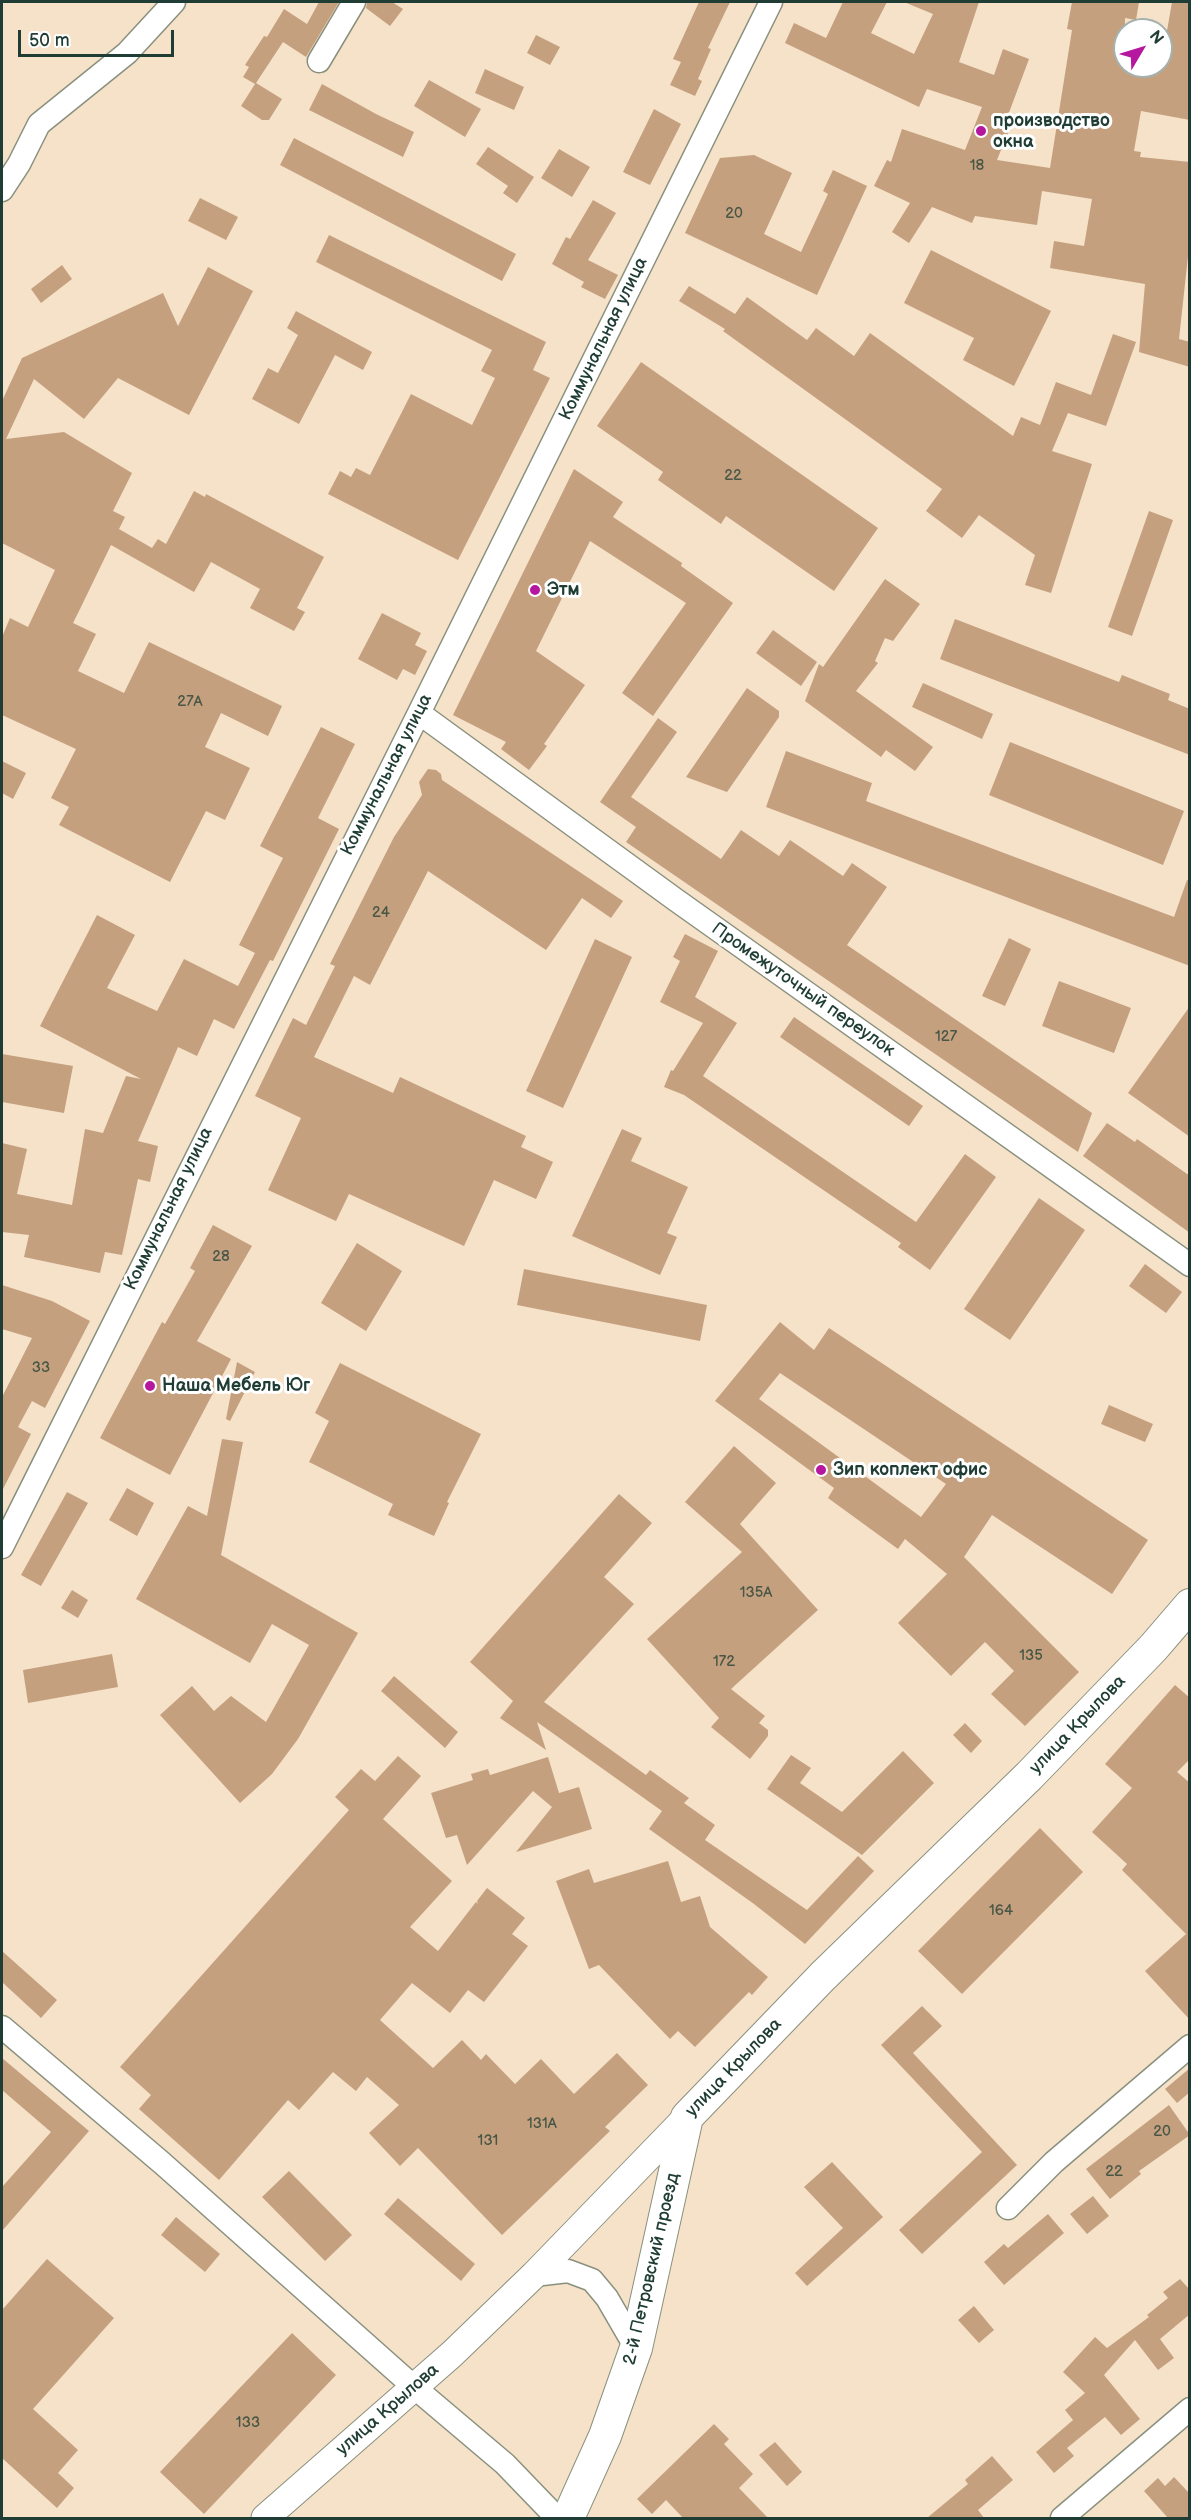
<!DOCTYPE html>
<meta charset="utf-8">
<style>
body{margin:0}
#map{position:relative;width:1191px;height:2520px;overflow:hidden;background:#f5e2c9;font-family:"Balsamiq Sans",sans-serif}
canvas{display:block}
.frame{position:absolute;inset:0;border:3px solid #1f3d34;pointer-events:none}
.north{position:absolute;left:1113px;top:18px;width:60px;height:60px;box-sizing:border-box;background:#fff;border:2px solid #a5b1ae;border-radius:50%;rotate:52deg;font-size:16px;font-weight:700;line-height:24px;text-align:center;color:#1f3d34}
.north::after{content:'';display:block;margin:auto;width:21px;height:27px;background:#b5179e;clip-path:polygon(50% 0,100% 100%,50% 72%,0 100%)}
.scale{position:absolute;left:18px;top:30px;width:156px;height:27px;box-sizing:border-box;border:3px solid #1f3d34;border-top:0;padding-left:8px;font-size:18px;line-height:21px;white-space:nowrap;color:#1f3d34;-webkit-text-stroke:4px #fff;paint-order:stroke}
</style>
<div id="map">
<canvas width="1191" height="2520"></canvas>
<div class="frame"></div>
<div class="north">N</div>
<div class="scale">50 m</div>
</div>
<script>
const c = document.querySelector('canvas').getContext('2d');
c.lineJoin = 'round';
function fillPath(path, color) { c.fillStyle = color; c.fill(path, 'evenodd'); }
const shape = rows => new Path2D(rows.map(r => 'M' + r).join(''));
function stroke(path, color, width, dash) { c.strokeStyle = color; c.lineWidth = width; c.lineCap = dash ? 'butt' : 'round'; c.setLineDash(dash || []); c.stroke(path); }
function drawText(font, color, halo, rows, align = 'center') {
  c.font = font + ' "Balsamiq Sans",sans-serif'; c.lineWidth = 6; c.setLineDash([]); c.textBaseline = 'middle'; c.strokeStyle = halo; c.fillStyle = color; for (const [text, x, y, turn = 0] of rows) {
    c.save(); c.translate(x, y); c.rotate((+turn || 0) * Math.PI / 180); c.textAlign = isNaN(turn) ? turn : align; if (halo) c.strokeText(text, 0, 0); c.fillText(text, 0, 0); c.restore();
  }
}
fillPath(shape([
 [319,2,339,2,306,57,283,42,256,83,282,99,269,120,262,120,241,106,255,84,243,77,249,67,245,65,264,36,267,37,284,9,307,24],
 [367,2,392,2,403,9,390,26,366,8],
 [699,2,730,2,708,48,711,49,698,79,702,81,695,96,670,85,681,62,673,59],
 [843,2,887,2,871,33,914,54,933,14,904,2,979,2,959,62,994,75,1003,49,1029,59,1007,118,1013,120,997,160,1050,168,1072,30,1067,29,1072,2,1139,2,1136,20,1125,18,1125,66,1161,66,1161,53,1163,54,1172,2,1190,2,1190,120,1141,111,1134,151,1141,152,1140,157,1190,162,1190,238,1179,339,1190,342,1190,367,1139,352,1145,284,1050,268,1054,241,1084,246,1092,199,1042,191,1037,225,975,216,972,223,932,207,909,243,892,232,910,203,874,186,887,160,891,162,902,129,965,150,982,107,927,89,919,107,785,43,794,23,826,38],
 [536,35,560,47,550,65,527,53],
 [485,69,524,87,514,110,475,93],
 [429,80,481,109,465,137,414,106],
 [322,84,376,114,414,132,403,157,309,110],
 [654,109,681,124,650,185,623,172],
 [294,138,516,254,502,281,280,165],
 [488,147,534,177,517,203,503,193,508,186,476,164],
 [559,149,590,167,572,197,541,178],
 [754,155,792,173,764,234,801,252,828,194,823,191,833,170,867,186,817,295,685,233,720,158],
 [200,198,238,217,226,240,188,221],
 [593,200,616,213,588,260,618,275,605,299,581,287,584,282,552,264,566,237,570,239],
 [329,235,546,342,533,370,550,378,458,560,328,494,340,471,351,477,356,468,370,475,411,394,472,425,495,378,481,371,492,350,316,262],
 [931,250,1051,311,1014,386,963,360,974,338,904,303],
 [62,265,72,279,41,303,31,289],
 [208,267,253,291,189,415,118,378,84,419,34,379,6,439,64,432,132,473,113,511,125,517,119,529,152,548,158,539,166,544,194,491,205,497,206,494,324,557,297,608,305,612,294,631,250,608,260,589,211,562,194,592,111,545,80,609,73,623,96,634,78,671,124,693,149,642,282,706,268,736,221,713,205,747,250,768,225,820,206,811,170,882,59,825,69,807,51,798,76,749,2,715,2,637,10,618,28,627,55,570,2,543,2,401,22,358,163,293,178,326],
 [689,286,735,314,747,297,807,340,816,328,854,356,870,333,1013,436,1021,417,1040,425,1056,382,1091,395,1113,334,1136,342,1106,426,1068,413,1052,451,1092,464,1051,593,1025,585,1035,555,979,515,962,538,926,511,942,489,723,331,725,329,679,301],
 [296,311,372,352,363,370,335,355,299,424,252,399,268,368,278,373,298,335,287,328],
 [641,362,878,528,834,591,726,516,721,524,658,480,663,472,597,426],
 [574,469,623,502,613,517,682,563,681,566,733,603,653,716,622,693,686,603,590,541,536,651,585,685,544,744,547,746,529,770,501,749,506,742,453,715],
 [1149,511,1173,520,1132,636,1108,627],
 [885,579,920,604,893,641,885,638,875,661,878,663,856,691,933,747,915,771,886,750,881,757,805,701,819,664,823,667],
 [382,613,421,633,415,645,427,651,415,675,403,669,397,680,358,659],
 [955,619,1119,682,1122,675,1170,694,1168,700,1190,709,1190,755,940,659],
 [773,630,817,662,801,686,756,653],
 [923,683,993,714,982,739,912,707],
 [747,688,779,711,779,717,727,792,686,777],
 [658,718,677,732,631,797,721,859,741,830,779,856,790,840,843,876,852,863,887,887,847,945,1092,1113,1078,1152,626,842,636,827,600,802],
 [321,727,355,744,318,818,339,829,273,961,270,960,234,1029,214,1019,197,1056,178,1047,138,1141,158,1146,150,1182,138,1179,122,1255,105,1252,100,1273,24,1257,29,1235,2,1232,2,1143,27,1149,17,1194,72,1205,85,1129,103,1133,126,1076,141,1079,40,1026,97,915,135,935,107,988,157,1011,184,959,238,986,255,953,239,945,283,858,260,846],
 [1010,742,1184,811,1163,865,989,795],
 [786,751,872,783,866,801,1174,917,1187,880,1190,881,1190,966,766,807],
 [2,761,26,773,13,799,2,793],
 [428,769,436,770,441,774,442,780,623,901,611,918,582,898,546,950,428,871,370,985,354,976,314,1057,393,1093,400,1077,526,1136,521,1147,553,1162,536,1199,494,1180,464,1246,349,1194,336,1221,268,1190,301,1118,255,1096,293,1018,306,1025,335,966,330,964,394,837,422,795,419,782],
 [685,934,718,951,695,997,737,1023,703,1076,916,1222,965,1154,996,1177,930,1270,898,1247,901,1243,684,1095,664,1087,671,1070,673,1071,703,1023,660,1002,680,961,673,957],
 [1009,938,1031,949,1005,1006,982,996],
 [595,939,632,957,563,1108,526,1091],
 [1059,981,1131,1008,1114,1053,1042,1026],
 [1190,1006,1190,1137,1128,1093],
 [794,1017,923,1106,909,1126,780,1037],
 [2,1054,73,1066,64,1113,2,1102],
 [1107,1123,1135,1142,1137,1139,1190,1176,1190,1233,1083,1156],
 [622,1129,642,1138,631,1161,688,1187,667,1233,677,1237,660,1275,572,1236],
 [1039,1198,1085,1230,1010,1340,964,1309],
 [213,1225,252,1246,197,1341,231,1359,170,1475,100,1438,162,1322,165,1324,195,1271,190,1268],
 [357,1243,402,1271,366,1331,321,1303],
 [1145,1264,1182,1292,1166,1313,1129,1286],
 [524,1269,707,1305,700,1341,517,1305],
 [2,1285,52,1301,90,1321,45,1408,32,1401,18,1427,31,1434,2,1491,2,1397,32,1338,2,1329],
 [780,1322,814,1350,829,1328,1148,1540,1112,1594,992,1515,964,1557,1079,1672,1025,1726,991,1694,1014,1671,985,1642,951,1676,898,1623,947,1574,905,1539,898,1549,828,1498,834,1488,715,1401],
 [780,1373,946,1484,921,1517,759,1399],
 [237,1362,255,1372,230,1421,226,1419],
 [340,1363,481,1434,447,1502,449,1503,434,1536,388,1515,393,1504,309,1462,329,1421,315,1413],
 [1109,1405,1153,1424,1145,1442,1101,1424],
 [222,1439,243,1442,221,1555,358,1633,298,1739,272,1774,240,1803,160,1715,192,1686,214,1711,231,1696,266,1722,309,1645,272,1624,250,1663,136,1599,188,1506,207,1516],
 [734,1446,776,1483,740,1524,818,1610,731,1689,765,1716,759,1723,768,1730,768,1736,750,1759,711,1727,719,1718,647,1639,742,1552,685,1502],
 [127,1488,154,1503,137,1536,109,1520],
 [67,1492,88,1503,41,1586,21,1575],
 [619,1494,652,1523,604,1577,634,1604,544,1702,646,1775,650,1770,689,1798,684,1803,715,1825,705,1840,807,1910,858,1856,874,1871,805,1944,754,1904,649,1829,662,1811,537,1722,546,1750,500,1718,513,1701,470,1662],
 [72,1590,88,1600,78,1618,61,1608],
 [112,1654,118,1687,28,1703,23,1670],
 [394,1676,458,1732,445,1748,381,1691],
 [1175,1685,1190,1698,1190,1759,1177,1772,1190,1783,1190,2020,1145,1971,1186,1934,1122,1870,1127,1864,1092,1832,1132,1788,1105,1764],
 [965,1723,982,1741,971,1753,953,1735],
 [903,1751,934,1783,862,1855,767,1789,791,1755,811,1768,800,1783,842,1812],
 [398,1756,421,1776,383,1819,452,1881,410,1927,438,1951,476,1902,478,1904,477,1901,487,1888,525,1918,512,1934,528,1946,484,2002,468,1990,450,2013,412,1983,380,2020,433,2068,462,2040,481,2060,486,2054,515,2084,541,2059,574,2094,617,2053,648,2085,605,2127,610,2131,502,2235,418,2148,400,2166,369,2133,399,2105,367,2077,356,2091,333,2072,299,2110,288,2100,219,2180,139,2109,151,2095,120,2067,349,1810,335,1797,361,1769,375,1781],
 [548,1757,559,1793,579,1787,592,1829,516,1852,552,1807,533,1791,467,1865,457,1835,446,1838,431,1793,473,1780,471,1774,488,1769,490,1775],
 [1040,1828,1083,1872,962,1994,918,1951],
 [668,1861,681,1902,700,1896,710,1927,768,1977,752,1995,749,1992,695,2047,678,2031,670,2039,599,1965,589,1969,556,1881,589,1869,594,1883],
 [2,1951,57,2000,41,2018,2,1982],
 [922,2006,942,2026,913,2053,1017,2165,922,2254,899,2230,982,2152,881,2045],
 [2,2058,89,2131,2,2231,2,2187,51,2132,2,2090],
 [1190,2068,1190,2092,1177,2103,1165,2089],
 [1169,2105,1190,2135,1139,2171,1141,2174,1110,2199,1086,2169],
 [832,2162,883,2217,807,2286,795,2273,843,2228,804,2187],
 [289,2171,352,2235,325,2261,262,2197],
 [1093,2196,1109,2216,1087,2234,1070,2214],
 [398,2198,475,2264,461,2281,384,2214],
 [1048,2214,1064,2233,1004,2285,984,2262,1004,2244,1008,2248],
 [176,2217,220,2254,205,2272,161,2235],
 [47,2259,114,2318,33,2409,78,2450,58,2473,74,2488,57,2508,2,2458,2,2310],
 [1180,2279,1190,2290,1190,2314,1160,2339,1174,2358,1158,2370,1135,2340,1104,2375,1140,2419,1121,2435,1105,2417,1067,2448,1074,2456,1054,2473,1036,2452,1073,2420,1065,2410,1085,2393,1063,2372,1095,2337,1107,2348,1149,2317,1147,2315,1168,2298,1163,2292],
 [974,2306,994,2330,979,2343,958,2320],
 [292,2333,336,2375,204,2514,160,2472],
 [714,2424,729,2439,724,2444,753,2474,739,2488,768,2518,683,2518,666,2500,652,2514,637,2499],
 [775,2442,802,2472,787,2486,759,2455],
 [992,2456,1013,2480,978,2510,984,2518,927,2518,968,2484,965,2480],
 [1174,2477,1190,2494,1190,2518,1168,2518,1144,2491,1158,2478,1165,2486]
]), '#c5a07e');
const minor = shape([
 [319,61,354,2],
 [2,190,19,164,39,124,127,53,174,2],
 [419,713,676,900,1190,1265],
 [2,1547,419,713,771,2],
 [2,2027,162,2163,414,2387,505,2464,557,2518],
 [1008,2208,1054,2162,1190,2046],
 [534,2275,568,2271,592,2280,607,2298,636,2348],
 [1062,2518,1190,2409]
]);
const tertiary = shape([
 [265,2518,452,2354,534,2275,687,2117]
]);
const secondary = shape([
 [568,2518,605,2436,636,2348,687,2117,823,1976,1029,1776,1153,1648,1190,1605]
]);
stroke(minor, '#8a907e', 25);
stroke(tertiary, '#8a907e', 29);
stroke(secondary, '#8a907e', 34);
stroke(minor, '#fff', 22);
stroke(tertiary, '#fff', 27);
stroke(secondary, '#fff', 32);
for (const [x, y, r, color] of [
 [981,131,6,"#b5179e"],
 [535,590,6,"#b5179e"],
 [150,1386,6,"#b5179e"],
 [821,1470,6,"#b5179e"]
]) { const dot = new Path2D(); dot.arc(x, y, r, 0, 2 * Math.PI); c.fillStyle = color; c.fill(dot); stroke(dot, '#fff', 2); }
drawText('15px', '#485646', null, [
 ["18",977,166],
 ["20",734,214],
 ["22",733,476],
 ["27А",190,702],
 ["24",381,913],
 ["127",946,1037],
 ["28",221,1257],
 ["33",41,1368],
 ["135А",756,1593],
 ["135",1031,1656],
 ["172",724,1662],
 ["164",1001,1911],
 ["131А",542,2124],
 ["20",1162,2132],
 ["131",488,2141],
 ["22",1114,2172],
 ["133",248,2423]
]);
drawText('bold 18px', '#1f3d34', '#fff', [
 ["производство",993,121],
 ["окна",993,142],
 ["Этм",547,590],
 ["Наша Мебель Юг",162,1386],
 ["Зип коплект офис",833,1470]
], 'left');
drawText('18px', '#1f3d34', '#fff', [
 ["Коммунальная улица",604,339,-64],
 ["Коммунальная улица",387,775,-63],
 ["Промежуточный переулок",803,990,35],
 ["Коммунальная улица",169,1209,-64],
 ["улица Крылова",1078,1725,-46],
 ["улица Крылова",734,2068,-46],
 ["2-й Петровский проезд",652,2269,-77],
 ["улица Крылова",388,2410,-41]
]);
</script>
